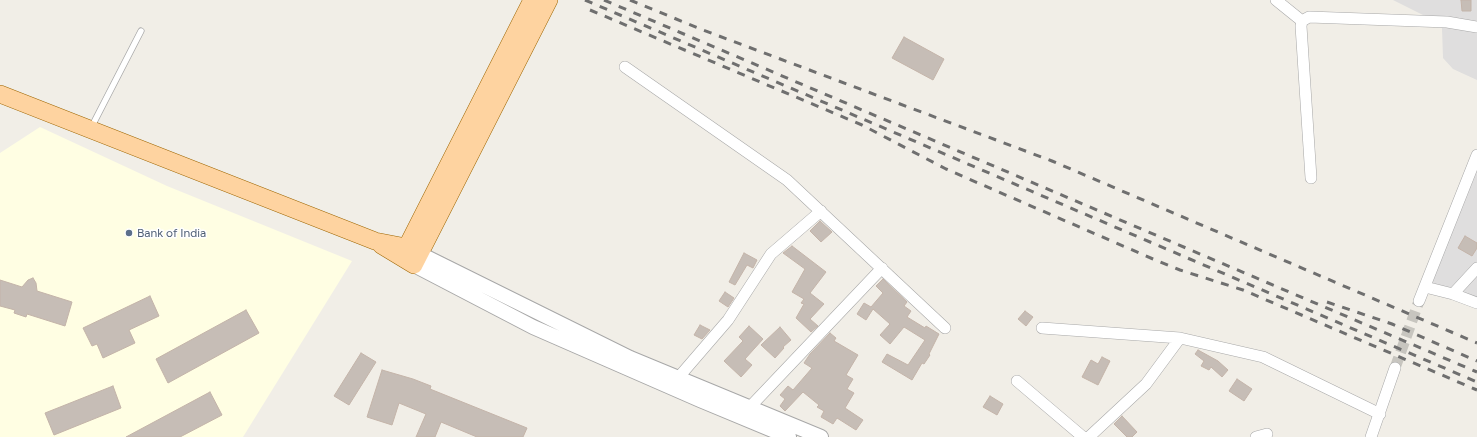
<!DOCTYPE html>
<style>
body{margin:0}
canvas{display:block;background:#f1eee7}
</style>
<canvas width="1477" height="437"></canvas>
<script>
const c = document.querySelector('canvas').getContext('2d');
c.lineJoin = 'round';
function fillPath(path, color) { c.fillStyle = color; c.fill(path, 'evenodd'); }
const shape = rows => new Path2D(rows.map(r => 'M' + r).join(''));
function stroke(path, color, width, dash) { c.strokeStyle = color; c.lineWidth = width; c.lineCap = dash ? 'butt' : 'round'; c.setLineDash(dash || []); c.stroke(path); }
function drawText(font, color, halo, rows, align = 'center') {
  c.font = font + ' Figtree,sans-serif'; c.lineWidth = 3; c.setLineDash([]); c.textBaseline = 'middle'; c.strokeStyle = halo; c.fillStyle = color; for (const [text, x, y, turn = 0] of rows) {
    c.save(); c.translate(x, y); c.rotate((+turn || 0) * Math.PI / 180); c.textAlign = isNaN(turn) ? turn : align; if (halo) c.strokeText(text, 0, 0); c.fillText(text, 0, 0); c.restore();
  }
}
fillPath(shape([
 [1393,0,1477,0,1477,80,1453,69,1443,58,1442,28,1435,21],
 [1477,167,1477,300,1428,281]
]), '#dfdede');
fillPath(shape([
 [40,127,167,186,352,261,243,437,0,437,0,153]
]), '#fffee3');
const building = shape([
 [1461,0,1471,0,1471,11,1462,11,1461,0],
 [904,37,944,59,933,80,892,58,904,37],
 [820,221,832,232,821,242,810,231,820,221],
 [1465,236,1477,243,1477,248,1472,256,1458,248,1465,236],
 [792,246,826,272,810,293,824,304,810,319,818,326,811,332,796,318,804,304,801,303,804,299,792,292,805,269,783,253,792,246],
 [744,253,757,260,753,268,747,265,735,285,729,282,744,253],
 [33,278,36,283,37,291,72,302,65,326,27,314,26,317,14,313,15,310,0,306,0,280,22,287,28,280,33,278],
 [883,279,907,302,904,306,911,311,907,317,925,328,926,326,939,334,929,354,930,355,924,364,922,363,912,380,882,362,887,354,908,365,925,340,904,327,890,344,880,335,890,324,873,309,866,320,857,314,864,303,871,307,883,293,876,286,883,279],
 [725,292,734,298,728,307,719,301,725,292],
 [150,296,159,316,129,330,135,343,103,358,97,344,92,346,83,328,150,296],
 [246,310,259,333,168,383,156,359,246,310],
 [1025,311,1033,317,1026,326,1018,319,1025,311],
 [700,325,710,330,702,339,694,335,700,325],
 [749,326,763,339,745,359,752,365,741,377,724,361,743,341,739,337,749,326],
 [780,327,791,340,783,347,784,348,775,358,761,345,780,327],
 [830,333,836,338,834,341,858,355,846,375,853,379,847,389,854,393,845,408,863,420,856,430,837,418,833,424,821,417,824,411,817,407,819,405,803,392,785,411,780,406,785,399,780,395,788,386,793,390,812,368,804,363,810,354,830,333],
 [1198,350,1218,361,1228,370,1222,377,1211,367,1209,370,1201,366,1204,361,1195,354,1198,350],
 [361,353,376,362,349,405,334,396,361,353],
 [1102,357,1110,361,1098,385,1082,377,1091,360,1098,364,1102,357],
 [382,370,413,379,431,386,430,389,527,428,523,437,477,437,441,422,435,437,416,437,426,414,399,403,392,425,367,417,382,370],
 [1237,379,1252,389,1244,401,1229,391,1237,379],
 [113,386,121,408,54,435,45,413,113,386],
 [210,392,222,415,180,437,126,437,210,392],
 [990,396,1003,404,997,415,983,407,990,396],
 [1122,416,1137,432,1132,437,1127,437,1114,424,1122,416]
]);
fillPath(building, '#c6bdb6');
stroke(building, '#c4b4a9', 1);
stroke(shape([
 [1395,368,1419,301]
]), '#c7c5bf', 11, [11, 5.5]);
const service = shape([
 [91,128,141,31]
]);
const minor = shape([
 [1276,0,1302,21],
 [625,67,787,180,945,328],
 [1311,178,1301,26,1302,21,1309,17,1447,22,1477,27],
 [1425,287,1453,294,1477,268],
 [1453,294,1477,303],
 [1419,301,1477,155],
 [1042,328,1180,338,1263,357,1380,414],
 [678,378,728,320,771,254,821,211],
 [1017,381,1083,437],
 [749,408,882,268],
 [1089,437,1146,384,1180,338],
 [1256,437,1267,434],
 [1371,437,1395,368]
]);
const tertiary = shape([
 [410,249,630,358,821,437],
 [414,265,533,327,700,400,789,437]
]);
const primary = shape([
 [0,94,375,241,406,247],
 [381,245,414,265,549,0],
 [402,256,532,0]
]);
stroke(service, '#a8a8a8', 7);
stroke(minor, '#a8a8a8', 12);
stroke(tertiary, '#a8a8a8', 16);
stroke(primary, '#9e6600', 18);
stroke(service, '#fff', 5.5);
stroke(minor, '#fff', 11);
stroke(tertiary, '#fff', 14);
stroke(primary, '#fed3a0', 17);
stroke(shape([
 [585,0,1477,382],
 [604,0,1477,372],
 [630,0,703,30,1052,161,1477,343],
 [590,10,862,125,946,169,1153,259,1180,270,1243,290,1477,390],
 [1327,302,1392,324,1477,361]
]), '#6f6f6f', 3, [8, 8]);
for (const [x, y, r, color] of [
 [129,233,4,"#5c6f8a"]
]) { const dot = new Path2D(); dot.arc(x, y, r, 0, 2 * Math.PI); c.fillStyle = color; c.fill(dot); stroke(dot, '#fff', 1.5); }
drawText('12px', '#4e5e75', '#fff', [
 ["Bank of India",137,233]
], 'left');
</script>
